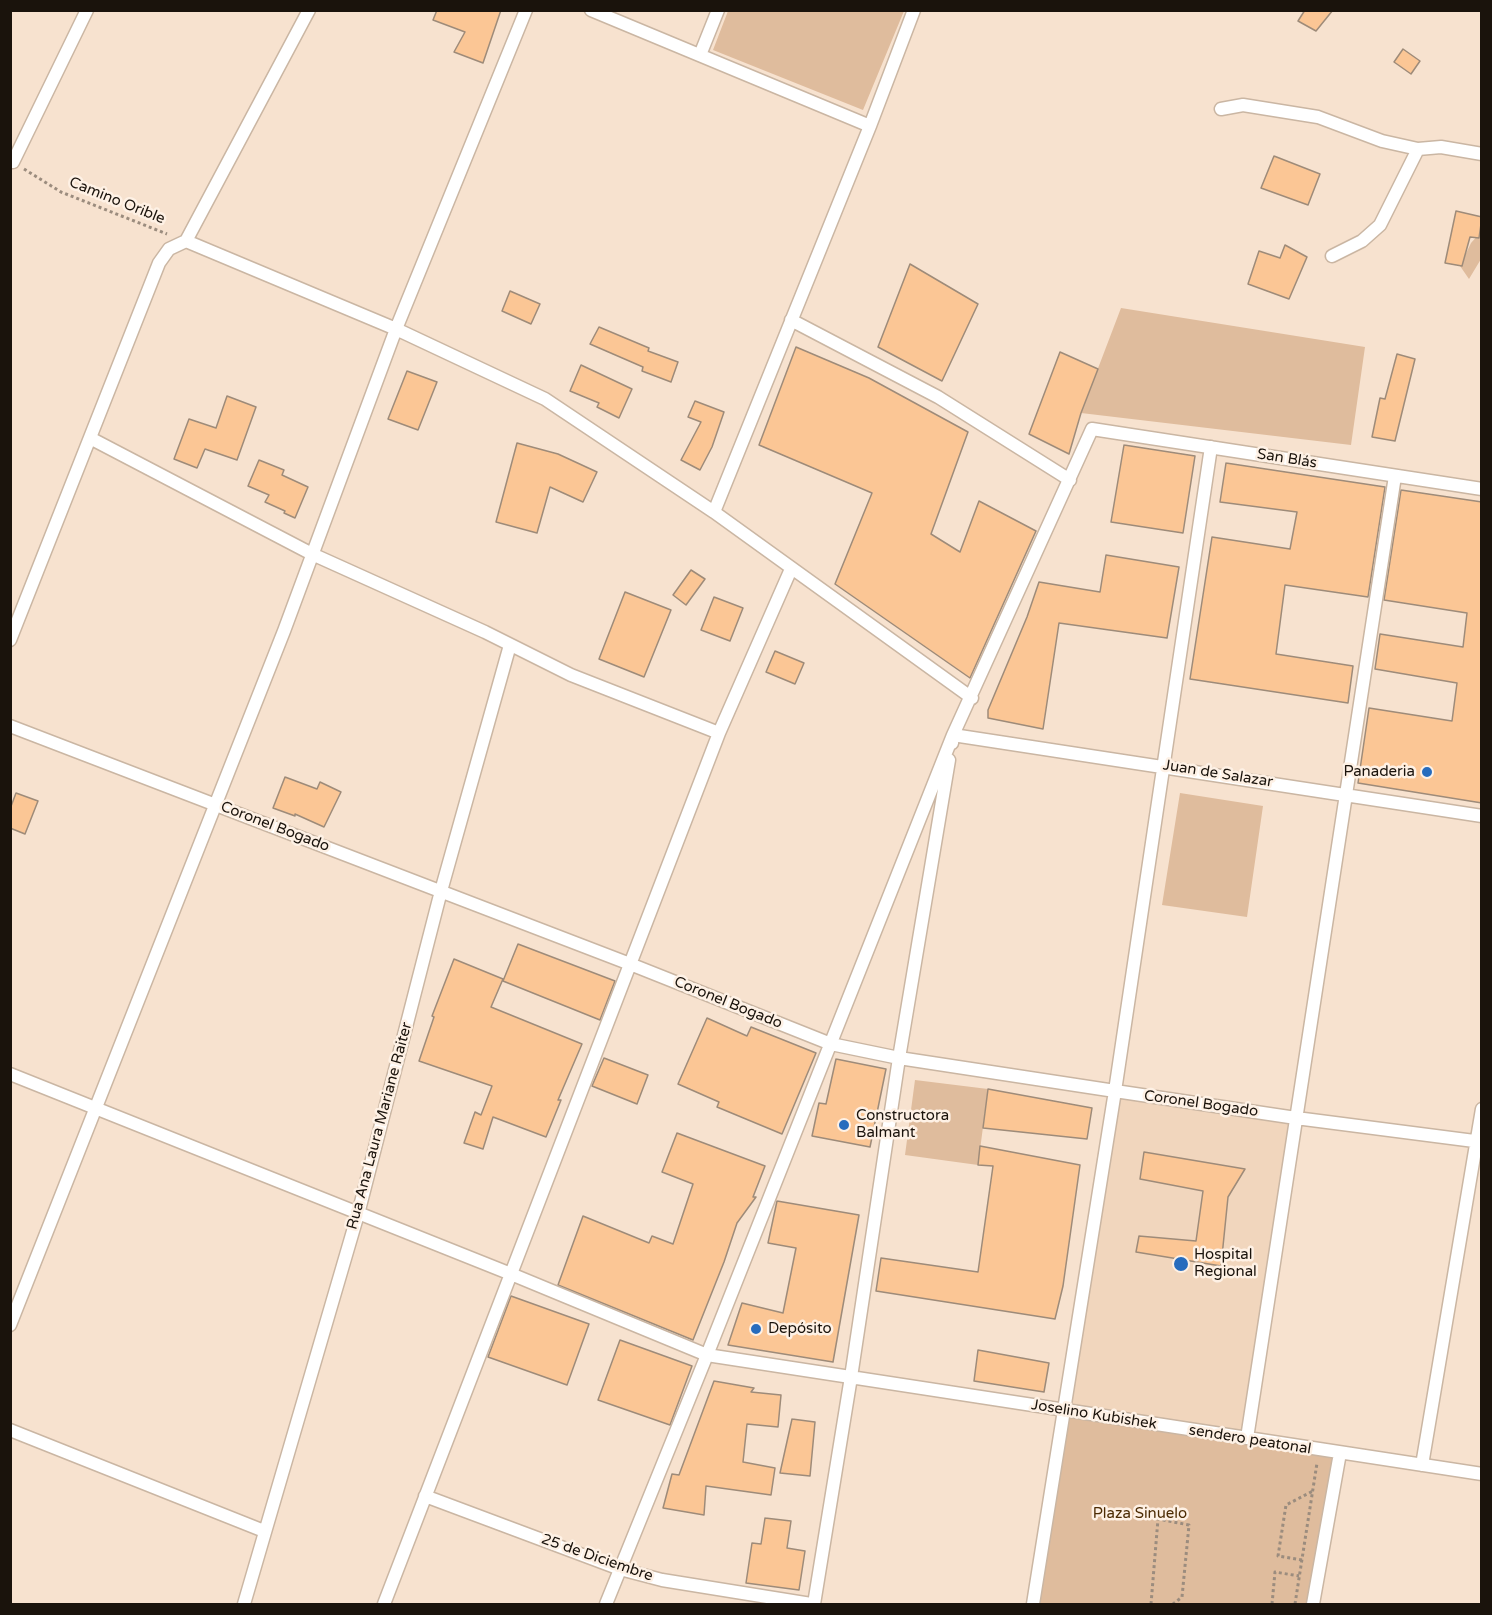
<!DOCTYPE html>
<meta charset="utf-8">
<style>
body{margin:0}
#map{position:relative;width:1492px;height:1615px;overflow:hidden;background:#f7e2cf;font-family:"Varela Round",sans-serif}
canvas{display:block}
.frame{position:absolute;inset:0;border:12px solid #1a130c;pointer-events:none}
</style>
<div id="map">
<canvas width="1492" height="1615"></canvas>
<div class="frame"></div>
</div>
<script>
const c = document.querySelector('canvas').getContext('2d');
c.lineJoin = 'round';
function fillPath(path, color) { c.fillStyle = color; c.fill(path, 'evenodd'); }
const shape = rows => new Path2D(rows.map(r => 'M' + r).join(''));
function stroke(path, color, width, dash) { c.strokeStyle = color; c.lineWidth = width; c.lineCap = dash ? 'butt' : 'round'; c.setLineDash(dash || []); c.stroke(path); }
function drawText(font, color, halo, rows, align = 'center') {
  c.font = font + ' "Varela Round",sans-serif'; c.lineWidth = 5; c.setLineDash([]); c.textBaseline = 'middle'; c.strokeStyle = halo; c.fillStyle = color; for (const [text, x, y, turn = 0] of rows) {
    c.save(); c.translate(x, y); c.rotate((+turn || 0) * Math.PI / 180); c.textAlign = isNaN(turn) ? turn : align; if (halo) c.strokeText(text, 0, 0); c.fillText(text, 0, 0); c.restore();
  }
}
fillPath(shape([
 [1115,1091,1296,1118,1247,1438,1064,1410]
]), '#f1d6bd');
fillPath(shape([
 [728,11,728,10,904,11,863,110,713,50],
 [1480,233,1481,234,1481,259,1469,279,1460,266,1471,243],
 [1121,308,1365,347,1351,445,1081,413],
 [1180,793,1263,806,1247,917,1162,905],
 [915,1080,988,1089,978,1165,905,1155],
 [1064,1410,1340,1453,1313,1604,1033,1604]
]), '#dfbc9d');
const building = shape([
 [437,10,501,10,483,63,454,52,465,32,433,20,437,10],
 [1305,10,1333,10,1316,31,1298,21,1305,10],
 [1403,49,1420,61,1411,74,1394,62,1403,49],
 [1274,156,1320,174,1308,205,1261,188,1274,156],
 [1456,211,1482,217,1479,238,1470,237,1462,266,1445,263,1456,211],
 [1285,245,1307,257,1289,299,1248,284,1259,251,1280,258,1285,245],
 [910,264,978,304,942,381,878,347,910,264],
 [510,291,540,304,531,324,502,311,510,291],
 [599,327,649,348,648,351,678,362,671,382,642,371,643,367,590,344,599,327],
 [796,347,869,378,968,432,931,534,960,552,979,501,1036,531,970,678,835,584,872,493,759,445,796,347],
 [1060,352,1098,369,1081,413,1069,454,1029,434,1060,352],
 [1397,354,1415,359,1395,441,1372,437,1380,398,1385,399,1397,354],
 [581,365,632,389,619,418,597,407,599,403,570,391,581,365],
 [407,371,437,382,418,430,388,419,407,371],
 [227,396,256,407,237,460,205,449,197,468,174,459,189,419,216,428,227,396],
 [695,401,724,412,712,447,700,470,681,460,701,422,688,417,695,401],
 [517,443,558,454,597,472,583,502,550,487,537,533,496,522,517,443],
 [1124,445,1195,456,1183,533,1111,522,1124,445],
 [259,460,284,470,282,475,308,487,295,518,284,513,285,511,265,502,269,495,248,486,259,460],
 [1226,463,1385,487,1368,597,1285,585,1276,654,1353,666,1348,703,1190,679,1212,537,1290,549,1297,512,1220,502,1226,463],
 [1401,490,1482,502,1482,803,1358,783,1369,708,1452,721,1457,683,1375,669,1380,634,1463,647,1467,613,1384,600,1401,490],
 [1106,555,1179,567,1167,638,1059,623,1043,729,988,718,988,710,1027,617,1039,582,1100,592,1106,555],
 [691,570,705,579,686,605,673,595,691,570],
 [625,592,671,610,644,677,599,659,625,592],
 [714,597,743,608,730,641,701,630,714,597],
 [775,651,804,663,795,684,766,672,775,651],
 [285,777,317,789,320,782,341,792,324,827,295,814,295,816,273,808,285,777],
 [16,793,38,801,25,834,10,828,10,809,16,793],
 [518,944,615,981,600,1020,503,981,518,944],
 [454,959,503,979,491,1007,582,1044,558,1100,561,1100,546,1137,493,1117,483,1149,464,1143,475,1112,481,1115,492,1086,419,1061,434,1017,432,1016,454,959],
 [707,1018,747,1036,751,1027,816,1053,782,1134,717,1107,719,1102,678,1084,707,1018],
 [604,1058,648,1075,637,1104,592,1086,604,1058],
 [836,1059,886,1069,870,1147,812,1136,819,1103,826,1104,836,1059],
 [988,1089,1092,1108,1087,1139,983,1128,988,1089],
 [677,1133,765,1166,753,1197,756,1197,737,1223,724,1262,693,1340,558,1285,583,1216,649,1243,652,1236,673,1244,693,1184,662,1172,677,1133],
 [980,1146,1080,1165,1063,1286,1055,1319,876,1291,881,1258,978,1272,993,1166,978,1165,980,1146],
 [1144,1152,1245,1169,1228,1197,1221,1266,1136,1252,1139,1236,1196,1241,1203,1191,1140,1179,1144,1152],
 [777,1201,859,1215,833,1362,728,1345,742,1303,783,1313,796,1248,768,1243,777,1201],
 [511,1296,589,1324,567,1385,488,1357,511,1296],
 [620,1340,692,1366,670,1425,598,1400,620,1340],
 [978,1350,1049,1363,1044,1392,974,1381,978,1350],
 [714,1381,754,1388,751,1392,781,1395,778,1427,747,1424,743,1462,775,1468,771,1495,706,1486,704,1515,663,1508,672,1474,679,1475,714,1381],
 [792,1419,815,1422,810,1476,780,1473,792,1419],
 [765,1518,791,1521,787,1548,805,1551,799,1590,746,1583,752,1543,761,1544,765,1518]
]);
fillPath(building, '#fbc695');
stroke(building, '#9e8b79', 1.5);
const minor = shape([
 [591,10,870,126],
 [700,55,718,10],
 [1221,109,1243,105,1318,117,1382,141,1418,149],
 [13,162,87,10],
 [186,241,396,329,545,399,714,512,972,698],
 [1332,256,1362,241,1380,225,1418,149,1441,147,1482,154],
 [791,320,938,397,1070,480],
 [90,438,312,554,485,632,571,675,719,733],
 [714,512,870,126,914,10],
 [10,640,159,263,169,249,186,241,309,10],
 [10,726,630,964,831,1044,899,1058,1115,1091,1296,1118,1482,1142],
 [952,743,953,735,1482,816],
 [10,1074,511,1274,707,1355,1482,1474],
 [10,1325,284,631,396,329,526,10],
 [10,1430,264,1531],
 [1247,1438,1395,476],
 [1422,1465,1482,1109],
 [425,1496,620,1569,662,1580,811,1604],
 [244,1604,358,1214,441,891,510,645],
 [384,1604,719,733,791,569],
 [606,1604,707,1355,953,735,1092,429,1482,489],
 [814,1604,851,1377,899,1058,949,760],
 [1033,1604,1115,1091,1211,447],
 [1313,1604,1340,1453]
]);
stroke(minor, '#cab6a3', 15);
stroke(shape([
 [24,169,61,192,167,234],
 [1302,1560,1278,1556,1286,1505,1313,1491],
 [1151,1604,1158,1519,1189,1525,1182,1597,1173,1604],
 [1272,1604,1275,1572,1299,1576],
 [1295,1604,1317,1463]
]), '#9b8c7e', 3, [3, 3]);
stroke(minor, '#fff', 12);
for (const [x, y, r, color] of [
 [1427,772,6,"#276cbd"],
 [844,1125,6,"#276cbd"],
 [1181,1264,8,"#276cbd"],
 [756,1329,6,"#276cbd"]
]) { const dot = new Path2D(); dot.arc(x, y, r, 0, 2 * Math.PI); c.fillStyle = color; c.fill(dot); stroke(dot, '#fef1e5', 2); }
drawText('15px', '#1a130c', '#fef1e5', [
 ["Camino Orible",117,201,22],
 ["San Blás",1287,459,9],
 ["Juan de Salazar",1218,774,9],
 ["Coronel Bogado",275,827,21],
 ["Coronel Bogado",728,1003,22],
 ["Coronel Bogado",1201,1104,8],
 ["Rua Ana Laura Mariane Raiter",380,1126,-75],
 ["Joselino Kubishek",1094,1415,9],
 ["sendero peatonal",1250,1440,9],
 ["25 de Diciembre",597,1558,19]
]);
drawText('15px', '#1a130c', '#fef1e5', [
 ["Panaderia",1415,772,"right"],
 ["Constructora",856,1116],
 ["Balmant",856,1133],
 ["Hospital",1194,1255],
 ["Regional",1194,1272],
 ["Depósito",768,1329]
], 'left');
drawText('15px', '#4d2c04', '#fef1e5', [
 ["Plaza Sinuelo",1140,1514]
]);
</script>
